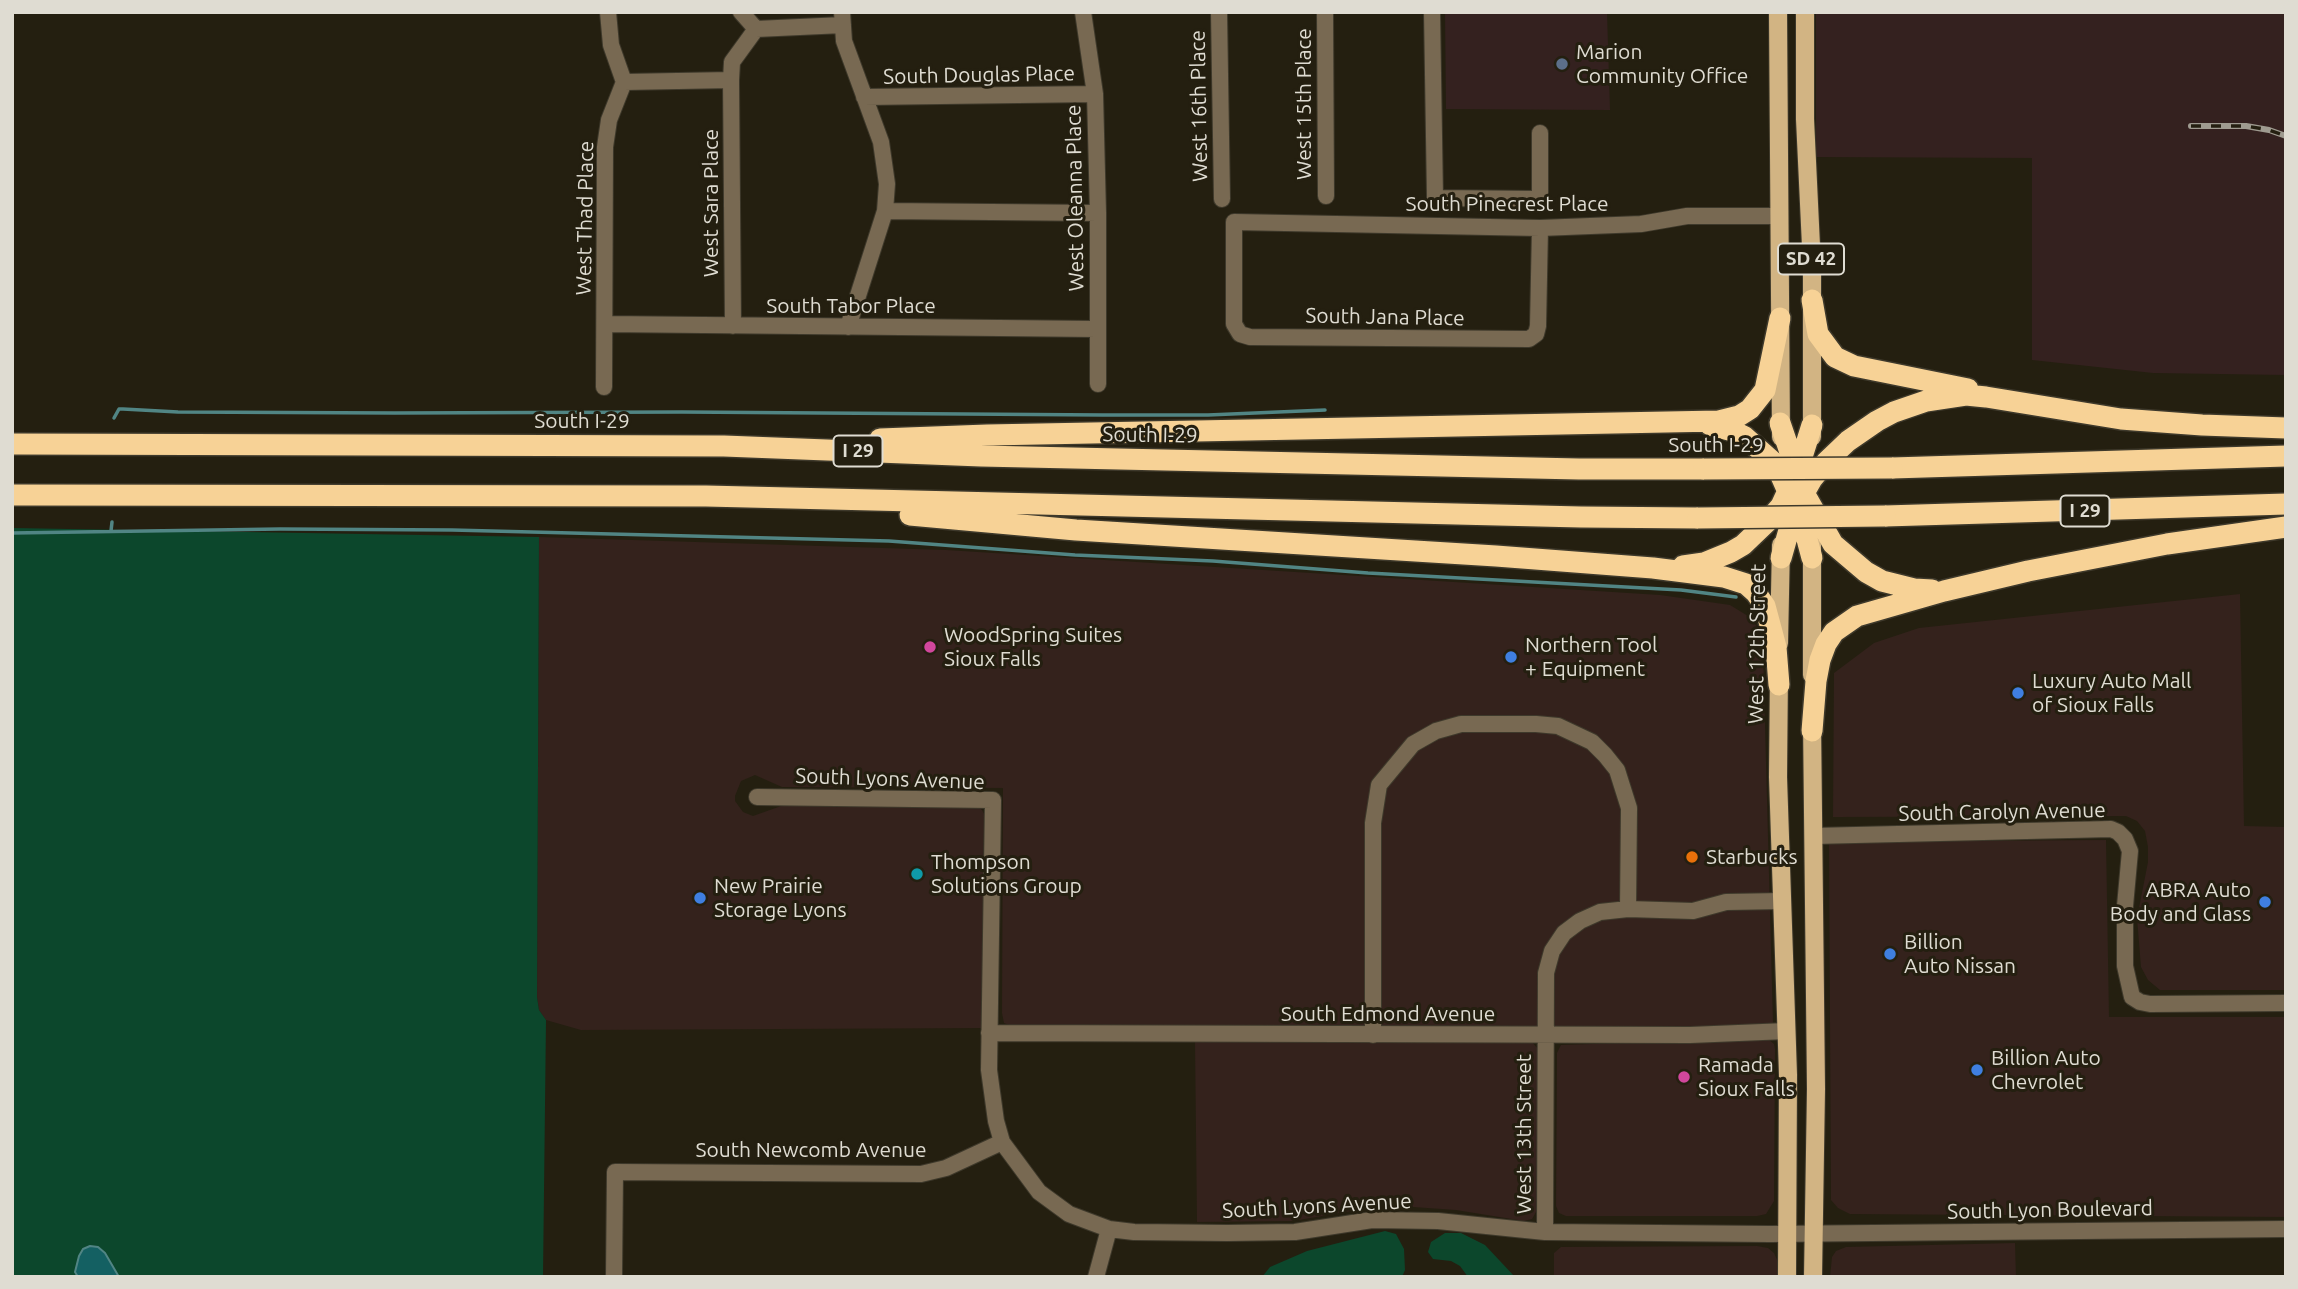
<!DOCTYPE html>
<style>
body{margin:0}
#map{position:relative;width:2298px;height:1289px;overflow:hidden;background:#241f10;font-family:Ubuntu,sans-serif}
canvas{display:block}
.frame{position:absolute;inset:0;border:14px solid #dfdcd2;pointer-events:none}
</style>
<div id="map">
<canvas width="2298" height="1289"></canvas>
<div class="frame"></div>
</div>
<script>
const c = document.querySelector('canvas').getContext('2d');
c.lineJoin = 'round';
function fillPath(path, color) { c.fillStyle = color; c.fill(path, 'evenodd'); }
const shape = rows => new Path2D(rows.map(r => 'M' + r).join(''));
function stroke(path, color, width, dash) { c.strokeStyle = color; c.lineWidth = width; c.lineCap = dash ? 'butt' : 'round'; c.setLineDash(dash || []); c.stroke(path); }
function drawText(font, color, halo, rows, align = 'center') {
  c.font = font + ' Ubuntu,sans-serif'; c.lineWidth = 6; c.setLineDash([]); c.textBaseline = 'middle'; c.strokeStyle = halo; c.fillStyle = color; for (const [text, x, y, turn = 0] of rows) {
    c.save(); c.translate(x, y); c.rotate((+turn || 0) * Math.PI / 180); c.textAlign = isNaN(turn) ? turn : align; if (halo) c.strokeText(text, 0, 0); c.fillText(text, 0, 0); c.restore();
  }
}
fillPath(shape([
 [539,537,946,550,1660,595,1730,605,1748,616,1759,629,1763,650,1773,1024,1683,1028,1011,1026,1004,1023,1002,1013,1003,788,782,787,755,775,741,781,735,796,735,801,743,812,753,816,784,805,979,807,982,810,984,814,982,1028,581,1030,546,1020,539,1010,537,997],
 [2240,594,2244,826,2286,827,2286,990,2160,990,2148,980,2141,967,2137,918,2148,862,2148,847,2145,831,2137,821,2126,816,1833,817,1834,673,1874,643,1919,628],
 [2106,840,2109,1017,2286,1017,2286,1217,1850,1214,1838,1208,1831,1200,1829,842],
 [1745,1039,1768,1039,1774,1044,1775,1049,1774,1201,1766,1214,1757,1216,1566,1216,1559,1213,1556,1206,1557,1053,1561,1045],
 [1531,1041,1539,1050,1537,1210,1532,1219,1524,1221,1456,1210,1413,1207,1357,1210,1293,1221,1197,1222,1195,1042],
 [2015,1243,2016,1277,1830,1277,1832,1257,1836,1251,1846,1247],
 [1757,1246,1768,1248,1774,1253,1778,1262,1778,1277,1554,1277,1554,1253,1561,1247]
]), '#34221c');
fillPath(shape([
 [1445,12,1607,12,1610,110,1446,109],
 [1816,12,2286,12,2286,375,2153,373,2032,360,2032,158,1816,157]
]), '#34211f');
fillPath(shape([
 [12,528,539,537,537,997,539,1010,546,1020,543,1277,12,1277],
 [1385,1231,1396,1234,1404,1249,1405,1270,1402,1277,1262,1277,1270,1267,1307,1251],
 [1445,1233,1461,1233,1485,1245,1515,1277,1468,1277,1460,1266,1451,1261,1433,1259,1428,1252,1431,1242]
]), '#0c472c');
const water = shape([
 [90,1246,98,1247,105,1253,119,1277,78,1277,75,1272,79,1256,83,1249,90,1246]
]);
fillPath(water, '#146062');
stroke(water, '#518584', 2);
stroke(shape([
 [114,418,119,409,123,409,178,412,395,413,682,412,1103,415,1208,415,1325,410],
 [111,531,112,522],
 [12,533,280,529,452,530,889,541,1075,555,1213,561,1368,573,1681,590,1736,597]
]), '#518584', 3.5);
const minor = shape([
 [741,12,756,29],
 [842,12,844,41,881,142,887,184,885,211,848,327],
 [1083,12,1095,94,1098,213,1098,384],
 [1219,12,1222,199],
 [1325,12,1326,196],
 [1432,12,1435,198,1540,199,1540,133],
 [731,80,733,326],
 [624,82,731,80,732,62,756,29,843,25],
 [864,97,1095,94],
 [885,211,1098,213],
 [1540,228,1538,326,1536,334,1529,339,1250,337,1240,334,1234,324,1234,222,1540,228,1641,224,1687,216,1779,216],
 [605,324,1097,329],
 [604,387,605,147,609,120,624,82,611,45,608,12],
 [757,797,993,800,989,1070,996,1121,1002,1142,1039,1192,1069,1214,1109,1229,1134,1232,1227,1233,1295,1232,1372,1220,1438,1221,1545,1232,1770,1234,2286,1229],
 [1813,836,2111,829,2118,832,2125,839,2130,851,2125,906,2125,966,2132,997,2140,1002,2150,1004,2286,1003],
 [989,1033,1690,1035,1787,1031],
 [1373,1035,1373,823,1379,785,1413,744,1436,731,1461,724,1536,724,1558,726,1592,742,1605,755,1617,770,1629,808,1628,909],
 [1545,1232,1546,973,1552,951,1564,933,1580,921,1600,912,1628,909,1693,911,1726,902,1783,901],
 [614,1277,615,1172,921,1174,946,1168,1002,1142],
 [1096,1277,1109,1229]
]);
const major = shape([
 [1778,12,1781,437],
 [1805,12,1805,119,1812,267,1812,437],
 [1779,643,1781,545],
 [1779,671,1778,777,1788,1075,1787,1277],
 [1812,675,1812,545],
 [1812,720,1816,1089,1813,1277]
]);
const highway = shape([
 [1812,300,1818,334,1835,357,1854,366,1968,389],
 [1780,423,1804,493,1833,544,1866,572,1882,581,1914,589,1932,590],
 [1710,425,1733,431,1745,437,1771,460,1781,476,1804,528,1812,558],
 [880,439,987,435,1719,421,1739,416,1750,409,1765,390,1780,318],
 [12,444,724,446,981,456,1579,469,1704,469],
 [1892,468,2286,456],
 [12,495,706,496,1581,517,1698,518],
 [910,515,1076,530,1496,556,1653,568,1724,577,1746,584,1756,593,1765,606,1776,647,1779,685],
 [1885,516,2286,504],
 [1781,558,1795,509,1812,479,1827,461,1848,441,1877,421,1894,412,1926,401,1966,395,1986,397,2121,419,2202,425,2286,428],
 [1683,566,1704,563,1731,552,1743,545,1766,523,1781,506,1787,493,1801,460,1812,425],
 [1812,731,1816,681,1820,660,1826,644,1834,632,1857,616,1944,591,2028,571,2167,544,2286,527]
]);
stroke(minor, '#3e392b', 18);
stroke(major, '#3e392b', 20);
stroke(highway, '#3e392b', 24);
stroke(minor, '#786952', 16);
stroke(major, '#d2b483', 18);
stroke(highway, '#f7d296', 21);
const rail = shape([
 [2191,126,2246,126,2269,130,2286,136]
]);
stroke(rail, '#9f9b90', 6);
stroke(rail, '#241f10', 3.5, [10]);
const highwayBridge = shape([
 [1704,469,1892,468],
 [1698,518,1885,516]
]);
stroke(highwayBridge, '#3e392b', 24, []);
stroke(highwayBridge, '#f7d296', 21);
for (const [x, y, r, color] of [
 [1562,64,7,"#5c6f8a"],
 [930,647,7,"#d1479c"],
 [1511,657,7,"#3f7fe0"],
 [2018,693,7,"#3f7fe0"],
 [1692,857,7,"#e8710a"],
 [917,874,7,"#0f9aa8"],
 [700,898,7,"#3f7fe0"],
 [2265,902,7,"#3f7fe0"],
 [1890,954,7,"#3f7fe0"],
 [1977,1070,7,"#3f7fe0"],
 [1684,1077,7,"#d1479c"]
]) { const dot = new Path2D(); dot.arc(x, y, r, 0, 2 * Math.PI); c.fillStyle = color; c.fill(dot); stroke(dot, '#241f10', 2.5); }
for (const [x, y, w] of [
 [1811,259,66],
 [858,451,49],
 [2085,511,49]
]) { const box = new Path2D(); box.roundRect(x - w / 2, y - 15.5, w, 31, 5); c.fillStyle = '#241f10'; c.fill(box); stroke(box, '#dfdcd2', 2); }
drawText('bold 19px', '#dfdcd2', null, [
 ["SD 42",1811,259],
 ["I 29",858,451],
 ["I 29",2085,511]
]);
drawText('21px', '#dfdcd2', '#241f10', [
 ["Marion",1576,52],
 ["Community Office",1576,76],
 ["WoodSpring Suites",944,635],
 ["Sioux Falls",944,659],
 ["Northern Tool",1525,645],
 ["+ Equipment",1525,669],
 ["Luxury Auto Mall",2032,681],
 ["of Sioux Falls",2032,705],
 ["Starbucks",1706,857],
 ["Thompson",931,862],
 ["Solutions Group",931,886],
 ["New Prairie",714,886],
 ["Storage Lyons",714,910],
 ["ABRA Auto",2251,890,"right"],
 ["Body and Glass",2251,914,"right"],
 ["Billion",1904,942],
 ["Auto Nissan",1904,966],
 ["Billion Auto",1991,1058],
 ["Chevrolet",1991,1082],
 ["Ramada",1698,1065],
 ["Sioux Falls",1698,1089]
], 'left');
drawText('21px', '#dfdcd2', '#241f10', [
 ["South Douglas Place",979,75,-1],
 ["West 15th Place",1304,104,-90],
 ["West 16th Place",1199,106,-91],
 ["West Oleanna Place",1075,198,-91],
 ["West Sara Place",711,203,-90],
 ["South Pinecrest Place",1507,204],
 ["West Thad Place",585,218,-89],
 ["South Tabor Place",851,306],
 ["South Jana Place",1385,317,1],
 ["South I-29",582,421],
 ["South I-29",1150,435,1],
 ["South I-29",1716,445],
 ["West 12th Street",1757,644,-89],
 ["South Lyons Avenue",890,779,2],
 ["South Carolyn Avenue",2002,812,-1],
 ["South Edmond Avenue",1388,1014],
 ["West 13th Street",1524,1134,-90],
 ["South Newcomb Avenue",811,1150],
 ["South Lyons Avenue",1317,1206,-3],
 ["South Lyon Boulevard",2050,1210,-1]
]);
</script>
